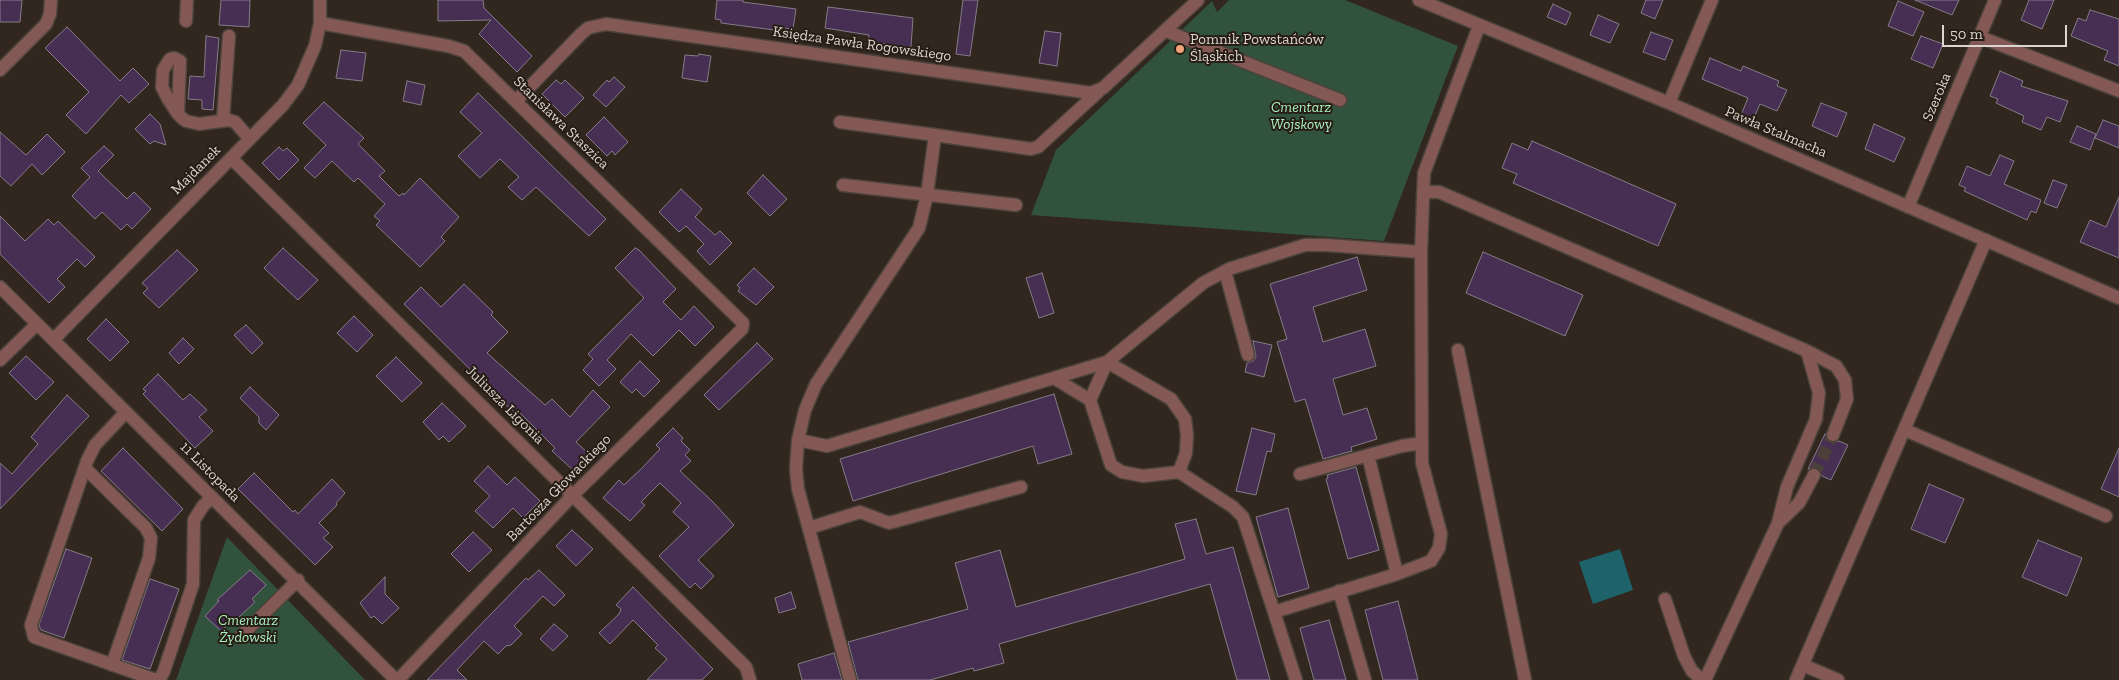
<!DOCTYPE html>
<meta charset="utf-8">
<style>
body{margin:0}
#map{position:relative;width:2119px;height:680px;overflow:hidden;background:#31271f;font-family:"Zilla Slab",serif}
canvas{display:block}
.scale{position:absolute;left:1942px;top:25px;width:125px;height:22px;box-sizing:border-box;border:2px solid #dcd5d0;border-top:0;padding-left:6px;font-size:15px;line-height:18px;white-space:nowrap;color:#dcd5d0;-webkit-text-stroke:4px #271d15;paint-order:stroke}
</style>
<div id="map">
<canvas width="2119" height="680"></canvas>
<div class="scale">50 m</div>
</div>
<script>
const c = document.querySelector('canvas').getContext('2d');
c.lineJoin = 'round';
function fillPath(path, color) { c.fillStyle = color; c.fill(path, 'evenodd'); }
const shape = rows => new Path2D(rows.map(r => 'M' + r).join(''));
function stroke(path, color, width, dash) { c.strokeStyle = color; c.lineWidth = width; c.lineCap = dash ? 'butt' : 'round'; c.setLineDash(dash || []); c.stroke(path); }
function drawText(font, color, halo, rows, align = 'center') {
  c.font = font + ' "Zilla Slab",serif'; c.lineWidth = 4; c.setLineDash([]); c.textBaseline = 'middle'; c.strokeStyle = halo; c.fillStyle = color; for (const [text, x, y, turn = 0] of rows) {
    c.save(); c.translate(x, y); c.rotate((+turn || 0) * Math.PI / 180); c.textAlign = isNaN(turn) ? turn : align; if (halo) c.strokeText(text, 0, 0); c.fillText(text, 0, 0); c.restore();
  }
}
fillPath(shape([
 [1229,0,1345,0,1458,46,1384,241,1031,215,1056,150,1212,1,1217,12],
 [227,537,365,680,176,680]
]), '#31523c');
fillPath(shape([
 [1620,549,1633,590,1593,604,1579,562]
]), '#1e626a');
const building = shape([
 [0,0,22,0,20,22,0,22,0,0],
 [221,0,250,0,249,27,219,25,221,0],
 [438,0,483,0,484,8,532,56,517,72,479,34,491,20,438,21,438,0],
 [717,0,743,0,743,2,796,9,793,29,783,28,782,31,721,23,721,20,715,19,717,0],
 [963,0,978,0,970,56,956,54,963,0],
 [1646,0,1663,0,1655,19,1641,13,1646,0],
 [1915,0,1959,0,1952,15,1915,0],
 [2029,0,2054,0,2042,29,2021,20,2029,0],
 [1898,1,1924,12,1913,36,1888,26,1898,1],
 [1553,4,1571,13,1566,25,1547,17,1553,4],
 [828,7,913,18,911,47,868,42,869,35,825,28,828,7],
 [2090,10,2119,19,2119,66,2104,60,2108,51,2071,36,2078,18,2086,21,2090,10],
 [1598,15,1619,24,1610,43,1590,35,1598,15],
 [67,27,120,81,133,68,149,84,129,103,121,95,86,134,66,115,89,92,45,48,67,27],
 [1045,31,1061,33,1057,66,1039,63,1045,31],
 [1651,32,1673,40,1665,60,1643,52,1651,32],
 [206,36,219,38,213,110,202,109,202,100,188,99,190,76,204,77,206,36],
 [1921,36,1943,44,1933,68,1911,59,1921,36],
 [341,50,366,53,362,81,336,78,341,50],
 [699,54,711,56,707,82,682,78,685,55,698,56,699,54],
 [1710,58,1741,71,1743,66,1779,81,1777,86,1787,90,1777,111,1760,104,1753,120,1741,115,1748,98,1702,79,1710,58],
 [2000,71,2023,81,2021,86,2068,101,2060,122,2047,117,2041,130,2022,122,2024,116,1996,103,1998,99,1990,96,2000,71],
 [614,77,625,87,606,107,593,95,607,80,609,82,614,77],
 [556,80,561,84,565,80,584,98,565,117,542,94,556,80],
 [407,81,425,85,421,105,403,101,407,81],
 [478,93,606,219,589,236,536,187,522,200,508,187,519,177,500,159,480,178,458,156,482,133,460,112,478,93],
 [324,102,364,138,358,144,385,171,379,176,399,196,403,193,404,195,420,178,459,217,441,237,445,241,420,267,376,225,380,221,374,216,385,204,358,178,354,182,332,161,315,178,304,168,326,145,303,123,324,102],
 [1821,103,1847,113,1837,137,1812,126,1821,103],
 [150,114,160,124,166,145,154,141,150,144,135,129,150,114],
 [604,117,628,142,615,155,612,151,607,156,586,135,604,117],
 [2103,120,2119,126,2119,148,2095,138,2103,120],
 [1874,124,1905,138,1894,162,1865,149,1874,124],
 [2077,126,2096,134,2090,150,2070,142,2077,126],
 [0,132,26,155,47,134,65,152,42,175,32,164,11,186,0,176,0,132],
 [1532,141,1676,204,1658,246,1513,183,1517,174,1502,168,1512,143,1528,150,1532,141],
 [104,146,114,155,98,171,127,199,134,192,151,209,132,229,127,224,121,230,102,212,95,219,72,196,90,177,81,168,104,146],
 [279,147,283,151,287,148,299,160,279,180,262,163,279,147],
 [2000,155,2014,161,2004,184,2041,200,2036,213,2031,211,2027,220,1964,191,1966,188,1959,185,1967,166,1990,176,2000,155],
 [763,175,787,199,770,216,747,193,763,175],
 [2053,180,2067,185,2057,208,2044,203,2053,180],
 [681,189,702,209,695,217,715,235,720,231,732,243,710,265,697,251,704,244,686,226,679,232,659,212,681,189],
 [2119,197,2119,258,2080,242,2090,220,2106,227,2119,197],
 [0,216,25,241,48,219,54,225,58,221,95,257,85,267,77,259,57,279,65,287,49,303,0,254,0,216],
 [283,248,318,280,298,300,264,268,283,248],
 [635,248,639,250,676,289,663,302,681,320,694,306,714,327,695,346,679,330,653,356,631,334,607,360,616,369,599,386,583,370,593,359,588,354,644,298,615,268,635,248],
 [177,250,198,270,159,308,143,293,148,288,142,283,177,250],
 [1483,252,1583,295,1565,336,1466,293,1483,252],
 [1357,257,1367,290,1313,307,1323,342,1365,329,1376,366,1333,379,1343,415,1367,408,1377,439,1351,447,1352,451,1323,459,1305,399,1295,402,1277,342,1287,339,1270,284,1357,257],
 [754,268,774,287,756,305,738,291,740,288,737,285,754,268],
 [1042,273,1054,313,1039,318,1026,278,1042,273],
 [464,284,493,312,491,315,508,332,487,353,545,405,552,399,570,417,593,390,610,407,576,442,589,454,573,470,552,451,555,448,518,411,516,414,499,398,404,304,421,287,441,307,464,284],
 [354,316,373,335,357,352,337,333,354,316],
 [106,319,129,342,110,361,87,339,106,319],
 [246,325,263,343,252,354,234,335,246,325],
 [183,338,194,349,179,364,169,353,183,338],
 [1253,341,1272,345,1264,377,1245,372,1247,363,1253,361,1256,357,1253,341],
 [757,343,773,359,719,410,704,395,757,343],
 [26,356,54,382,36,400,9,373,26,356],
 [396,357,422,383,402,402,376,376,396,357],
 [640,361,660,381,644,397,636,389,632,393,620,382,640,361],
 [158,374,183,400,190,394,207,410,199,417,213,431,195,448,143,394,146,391,143,389,158,374],
 [250,387,279,415,266,430,259,423,259,417,240,398,250,387],
 [1054,394,1072,454,1038,464,1033,446,853,501,840,459,1054,394],
 [67,395,89,416,0,509,0,463,12,474,38,444,31,437,67,395],
 [442,403,466,426,449,442,443,436,439,440,423,422,442,403],
 [673,428,683,438,681,441,690,450,685,455,691,461,680,471,713,502,734,525,698,560,714,576,701,589,695,583,690,588,659,556,689,527,673,512,681,503,660,483,641,502,645,505,630,521,603,498,619,480,624,485,642,468,660,449,656,445,673,428],
 [1252,428,1275,434,1271,452,1267,451,1256,495,1236,491,1252,428],
 [1825,434,1830,442,1839,441,1848,445,1831,480,1822,476,1817,468,1808,469,1825,434],
 [123,448,183,509,162,531,101,471,123,448],
 [2119,448,2119,497,2101,489,2119,448],
 [488,466,507,485,515,477,540,501,523,518,513,508,493,528,475,511,490,496,474,481,488,466],
 [1356,467,1379,550,1348,559,1326,479,1328,478,1327,475,1356,467],
 [254,473,293,512,295,510,298,514,332,479,345,493,336,503,337,505,319,523,329,533,323,538,333,547,315,565,238,489,254,473],
 [1929,484,1964,499,1945,543,1911,529,1929,484],
 [1288,508,1309,588,1278,597,1256,517,1288,508],
 [1196,519,1206,554,1233,547,1270,680,1237,680,1210,584,999,644,1004,663,974,671,973,668,930,680,858,680,848,642,968,609,955,563,1000,550,1016,607,1185,559,1175,524,1196,519],
 [572,530,593,549,576,566,556,546,572,530],
 [473,532,492,550,469,572,451,554,473,532],
 [2038,540,2082,558,2067,596,2022,577,2038,540],
 [66,549,92,558,64,638,41,630,39,625,66,549],
 [250,570,266,585,252,599,255,602,237,619,235,617,221,631,205,616,219,601,217,600,250,570],
 [539,570,565,595,554,606,543,596,514,626,522,634,511,645,506,646,498,654,484,641,457,670,467,680,427,680,526,578,528,580,539,570],
 [385,577,385,594,399,608,382,624,374,616,371,618,360,603,385,577],
 [150,579,179,589,150,669,122,660,150,579],
 [633,587,713,669,702,680,647,680,667,659,655,648,658,645,633,620,610,644,599,633,619,614,621,609,616,605,633,587],
 [791,592,796,608,779,613,775,598,791,592],
 [1398,601,1418,680,1383,680,1365,610,1398,601],
 [1329,620,1346,680,1314,680,1300,628,1329,620],
 [554,624,568,636,553,651,540,639,554,624],
 [834,653,842,680,802,680,798,664,834,653]
]);
fillPath(building, '#472f53');
stroke(building, '#847c88', 1);
stroke(shape([
 [1814,475,1833,435]
]), '#4b413a', 12, [12, 6]);
const minor = shape([
 [1419,0,1669,103,2119,298],
 [186,21,187,0],
 [320,23,448,46,464,51,743,323,742,329,572,496,398,680],
 [1166,31,1340,100],
 [1980,37,2119,91],
 [0,70,46,24,50,14,51,0],
 [516,101,581,34,588,28,606,24,1091,93,1103,88,1198,0],
 [1669,103,1712,0],
 [178,114,180,61,174,58,170,59,163,70,162,87,168,99,178,114,182,118,186,121,199,124,229,120,235,122,250,139],
 [223,120,229,36],
 [840,122,935,135],
 [231,158,746,667,750,680],
 [843,185,1016,205],
 [1423,192,1439,192,1807,351,1819,393,1816,419,1787,487,1778,523,1705,680],
 [1908,207,1995,0],
 [1225,271,1248,355],
 [0,287,396,680],
 [54,339,283,105,298,85,315,46,320,23,320,0],
 [1458,350,1525,680],
 [1807,351,1836,366,1845,380,1847,399,1833,435],
 [0,360,37,324],
 [1054,378,1090,400,1111,465,1122,472,1143,476,1179,472,1233,507,1243,517,1274,612],
 [1090,400,1107,362,1171,399,1185,419,1187,435,1186,453,1179,472],
 [126,412,95,445,87,461,31,625,34,637,153,679,160,679,164,671,193,584,194,520,203,506,212,497],
 [1905,430,2106,516],
 [798,440,805,410,816,384,919,228,927,195,935,135,1031,149,1038,147,1098,92],
 [1368,455,1397,574],
 [85,468,146,528,151,538,149,558,112,665],
 [1300,474,1402,446,1422,443],
 [1778,523,1799,503,1814,475],
 [809,528,860,512,889,523,1021,487],
 [1339,591,1365,680],
 [1665,599,1684,656,1692,671,1702,680],
 [240,637,298,580],
 [1803,665,1838,680],
 [850,680,798,489,796,469,798,440,827,446,1107,362,1203,283,1229,269,1305,245,1326,245,1421,252],
 [1296,680,1274,612,1397,574,1431,561,1439,548,1441,534,1422,463,1421,252,1424,173,1479,26],
 [1796,680,1986,240]
]);
stroke(minor, '#4c433b', 15);
stroke(minor, '#835855', 12);
for (const [x, y, r, color] of [
 [1180,49,5,"#efa378"]
]) { const dot = new Path2D(); dot.arc(x, y, r, 0, 2 * Math.PI); c.fillStyle = color; c.fill(dot); stroke(dot, '#271d15', 2); }
drawText('15px', '#dcd5d0', '#271d15', [
 ["Pomnik Powstańców",1190,40],
 ["Śląskich",1190,57]
], 'left');
drawText('15px', '#dcd5d0', '#271d15', [
 ["Księdza Pawła Rogowskiego",862,44,8],
 ["Szeroka",1937,97,-67],
 ["Stanisława Staszica",561,123,44],
 ["Pawła Stalmacha",1776,132,23],
 ["Majdanek",196,170,-45],
 ["Juliusza Ligonia",505,405,45],
 ["11 Listopada",210,472,45],
 ["Bartosza Głowackiego",559,488,-46]
]);
drawText('italic 15px', '#a9f0c0', '#271d15', [
 ["Cmentarz",1301,108],
 ["Wojskowy",1301,125],
 ["Cmentarz",248,621],
 ["Żydowski",248,638]
]);
</script>
